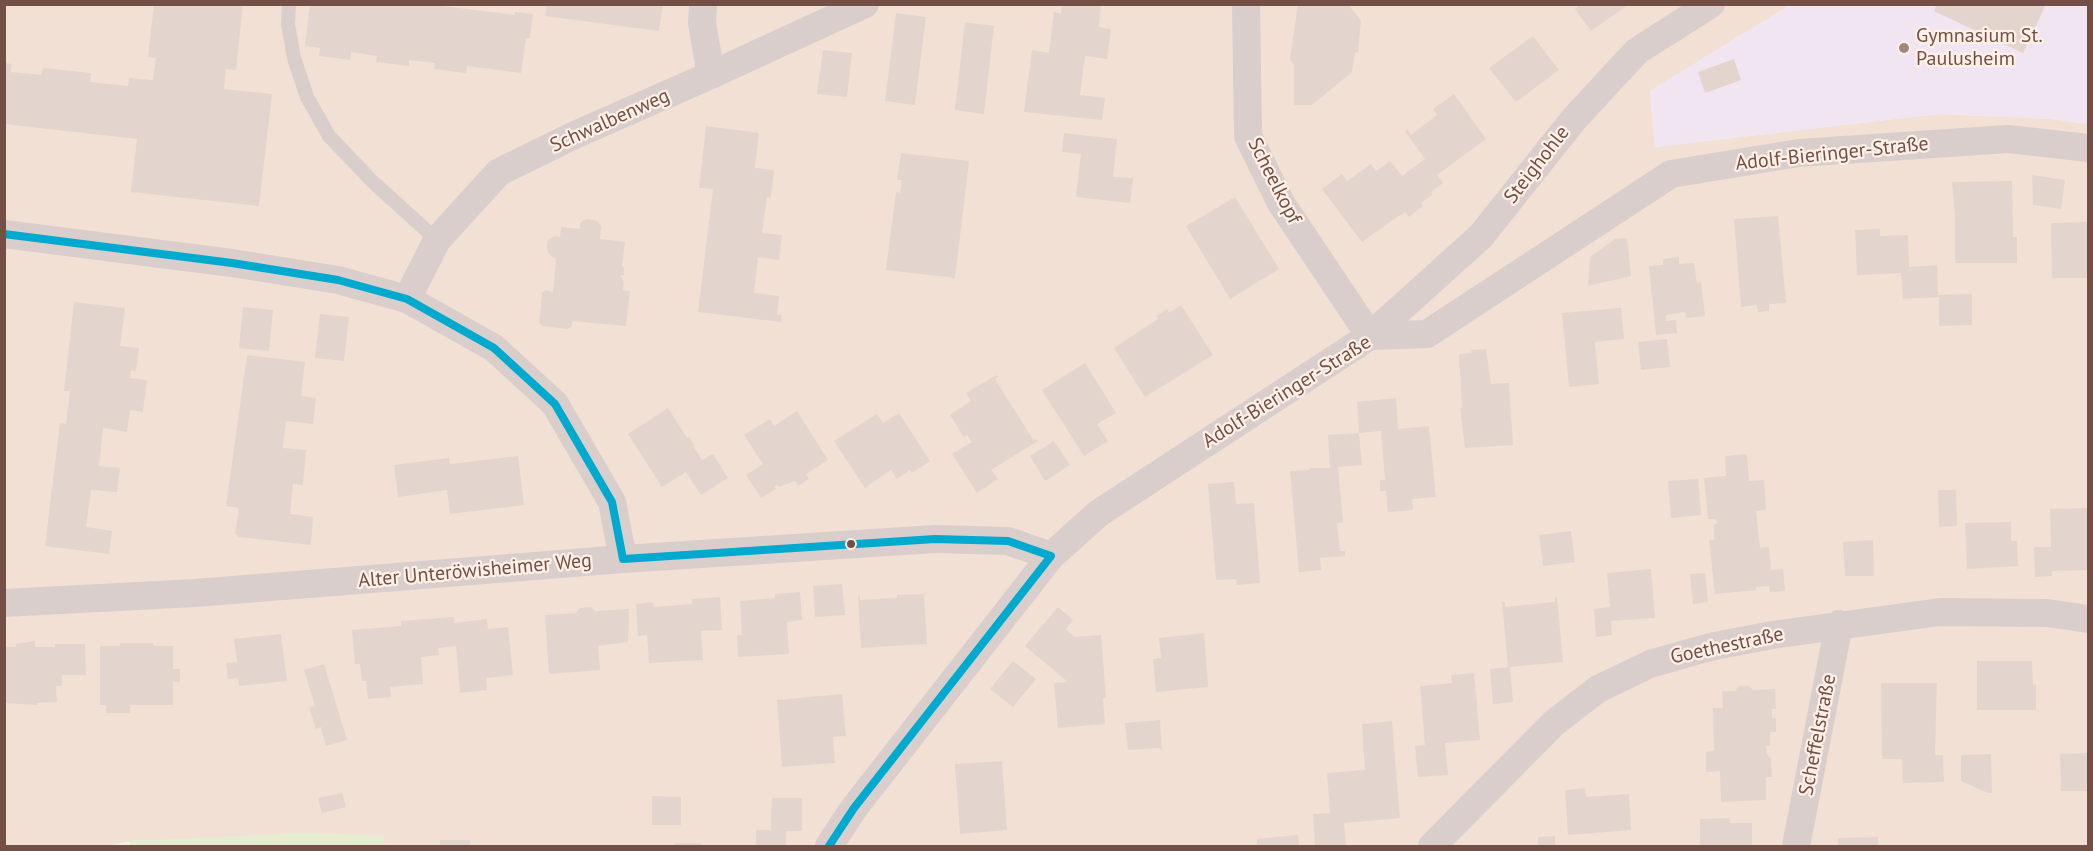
<!DOCTYPE html>
<meta charset="utf-8">
<style>
body{margin:0}
#map{position:relative;width:2093px;height:851px;overflow:hidden;background:#f7eee6;font-family:"PT Sans",sans-serif}
canvas{display:block}
.frame{position:absolute;inset:0;border:6px solid #744f46;pointer-events:none}
</style>
<div id="map">
<canvas width="2093" height="851"></canvas>
<div class="frame"></div>
</div>
<script>
const c = document.querySelector('canvas').getContext('2d');
c.lineJoin = 'round';
function fillPath(path, color) { c.fillStyle = color; c.fill(path, 'evenodd'); }
const shape = rows => new Path2D(rows.map(r => 'M' + r).join(''));
function stroke(path, color, width, dash) { c.strokeStyle = color; c.lineWidth = width; c.lineCap = dash ? 'butt' : 'round'; c.setLineDash(dash || []); c.stroke(path); }
function drawText(font, color, halo, rows, align = 'center') {
  c.font = font + ' "PT Sans",sans-serif'; c.lineWidth = 4.5; c.setLineDash([]); c.textBaseline = 'middle'; c.strokeStyle = halo; c.fillStyle = color; for (const [text, x, y, turn = 0] of rows) {
    c.save(); c.translate(x, y); c.rotate((+turn || 0) * Math.PI / 180); c.textAlign = isNaN(turn) ? turn : align; if (halo) c.strokeText(text, 0, 0); c.fillText(text, 0, 0); c.restore();
  }
}
fillPath(shape([
 [5,5,1790,5,1650,91,1655,147,1938,114,2052,119,2088,124,2088,846,385,846,382,835,129,841,108,846,5,846]
]), '#f2e0d4');
fillPath(shape([
 [1790,5,2088,5,2088,124,2052,119,1938,114,1655,147,1650,91]
]), '#f0e5f0');
fillPath(shape([
 [302,833,382,835,385,846,130,846,129,841]
]), '#e6ecd0');
fillPath(shape([
 [154,4,243,4,236,70,226,69,224,89,272,94,259,206,131,192,137,139,4,124,4,63,12,64,11,72,41,75,43,68,91,73,90,82,128,86,129,78,153,80,156,58,148,57],
 [310,4,427,4,515,15,515,12,533,14,530,38,526,38,521,73,467,66,466,73,434,69,435,63,409,60,409,66,376,62,377,56,351,52,350,60,319,56,320,48,305,46],
 [547,4,663,4,659,31,545,16],
 [1062,4,1101,4,1099,27,1111,29,1107,59,1085,56,1080,95,1105,98,1102,120,1024,112,1032,50,1049,53,1054,12,1061,14],
 [1298,4,1348,4,1361,21,1358,53,1355,52,1352,72,1312,105,1294,105,1294,65,1290,59],
 [1575,4,1629,4,1591,31,1575,9,1578,7],
 [1937,4,2046,4,2023,53,1934,11],
 [896,13,926,17,915,105,885,101],
 [965,22,994,26,984,114,955,110],
 [1533,36,1559,70,1516,102,1489,68],
 [823,50,852,53,847,97,817,94],
 [1734,59,1741,80,1705,93,1698,72],
 [1454,94,1486,139,1437,175,1443,183,1431,192,1433,194,1421,203,1423,206,1409,217,1406,212,1394,219,1362,242,1322,189,1342,174,1347,181,1371,164,1376,171,1390,161,1402,176,1425,159,1405,131,1407,130,1411,135,1437,115,1433,109],
 [706,126,759,133,755,168,774,170,771,198,767,197,762,233,782,235,779,260,758,257,754,293,779,296,777,314,782,315,781,322,698,312,713,189,699,188],
 [1064,133,1117,139,1113,177,1133,178,1130,203,1076,197,1081,154,1062,152],
 [901,153,969,161,955,278,886,270,896,192,900,193,902,180,897,180],
 [2032,175,2065,180,2061,209,2033,205],
 [2012,181,2013,237,2017,237,2017,263,1955,263,1955,215,1952,182],
 [1235,197,1279,269,1230,299,1186,226],
 [1778,216,1786,303,1769,304,1769,311,1758,312,1757,305,1741,307,1734,219],
 [586,219,597,221,601,226,600,239,625,242,622,267,624,267,624,275,620,275,624,282,623,290,630,291,626,326,572,321,572,326,568,329,543,326,539,323,542,293,546,290,553,292,556,258,552,257,547,251,548,240,554,236,560,237,561,227,580,229,580,223],
 [2088,222,2088,278,2052,278,2051,223],
 [1880,229,1880,236,1908,235,1909,267,1937,265,1938,295,1972,294,1972,325,1939,326,1939,297,1903,299,1901,273,1857,275,1855,230],
 [1627,238,1631,276,1588,286,1590,257,1615,239],
 [1679,257,1679,264,1694,263,1697,283,1701,282,1705,316,1686,318,1685,312,1666,315,1666,321,1676,320,1677,333,1656,335,1649,266,1663,265,1663,259],
 [74,302,125,308,120,346,139,348,136,371,131,370,130,378,147,380,143,412,130,410,127,432,103,428,99,466,120,468,117,492,91,490,86,527,112,531,109,554,45,546,60,423,66,424,70,391,64,391],
 [1181,305,1213,355,1145,397,1114,348,1158,319,1156,316,1167,309,1169,313],
 [243,307,273,310,269,351,239,348],
 [1621,308,1624,339,1595,342,1599,384,1569,387,1562,313],
 [320,314,349,317,344,361,315,358],
 [1667,339,1670,367,1641,370,1638,342],
 [1486,349,1491,384,1509,383,1513,445,1465,448,1460,408,1462,408,1459,354,1472,353,1471,350],
 [247,355,305,362,301,396,316,398,313,424,286,421,283,448,306,450,303,485,293,484,290,514,313,517,311,545,239,537,235,533,239,508,226,506],
 [1085,363,1116,413,1097,424,1108,441,1084,456,1042,390],
 [997,375,998,377,995,379,1034,441,1036,439,1038,441,991,470,998,479,977,493,952,454,972,442,967,435,964,437,950,415,971,401,966,393],
 [1396,398,1398,429,1429,426,1436,497,1412,499,1413,510,1388,512,1386,491,1380,491,1380,480,1385,480,1381,431,1359,433,1357,402],
 [668,408,687,438,689,437,695,446,693,446,702,460,713,454,728,478,701,495,686,472,662,487,628,434],
 [797,411,828,460,806,474,809,479,798,486,795,481,779,487,777,485,774,487,776,489,761,498,746,475,763,464,744,435,770,419,774,426],
 [899,413,930,461,912,473,910,470,897,479,891,470,865,488,834,441,877,414,883,423],
 [1359,433,1362,465,1338,467,1343,522,1337,523,1340,551,1345,551,1345,556,1320,558,1321,570,1299,572,1290,471,1309,470,1309,468,1330,468,1328,435],
 [1054,441,1070,465,1045,481,1030,456],
 [1747,454,1749,481,1764,480,1766,510,1756,511,1760,548,1769,547,1771,570,1783,569,1785,591,1770,592,1769,586,1756,587,1756,590,1715,594,1709,540,1714,540,1714,525,1718,522,1715,519,1708,519,1704,478,1726,476,1725,456],
 [518,456,524,505,450,514,447,490,398,497,394,465,449,458,450,464],
 [1698,479,1701,515,1671,518,1668,481],
 [1234,482,1236,504,1254,503,1260,583,1237,585,1236,579,1216,580,1208,484],
 [1938,490,1956,490,1957,526,1939,527],
 [2088,508,2088,570,2052,571,2052,576,2035,577,2034,547,2051,547,2050,509],
 [2011,522,2011,541,2017,541,2018,566,1967,569,1965,523],
 [1571,531,1575,562,1543,566,1539,535],
 [1873,540,1874,576,1845,576,1843,542],
 [1651,569,1655,618,1611,621,1612,635,1596,637,1594,609,1610,607,1607,573],
 [1705,573,1708,602,1693,604,1690,574],
 [842,584,845,615,815,617,813,586],
 [800,592,802,620,787,622,789,654,738,657,737,635,742,635,740,601,775,598,775,594],
 [924,594,927,644,861,648,858,597,860,596,860,600,897,598,897,595],
 [720,597,722,630,701,631,703,660,649,663,647,635,638,636,636,604,653,602,654,607,692,604,692,599],
 [1555,597,1557,597,1563,662,1508,667,1502,602,1505,602,1505,607,1555,602],
 [591,607,595,611,629,609,628,642,598,646,600,670,549,674,545,615,576,613,580,608],
 [1058,607,1073,620,1066,629,1074,637,1101,635,1106,698,1103,698,1105,724,1058,728,1054,683,1068,682,1025,646],
 [454,617,454,623,487,619,488,629,508,627,513,675,486,678,487,690,460,693,456,646,438,648,439,655,421,657,423,684,390,687,391,697,368,699,366,681,362,681,360,664,355,664,352,630,401,626,401,621],
 [1204,633,1208,687,1156,692,1153,659,1161,658,1159,638],
 [281,634,287,681,239,686,238,678,228,679,226,663,237,662,234,639],
 [35,641,35,647,55,647,55,644,85,644,86,675,62,675,62,686,56,686,57,702,37,703,37,705,4,703,4,647,16,647,16,644],
 [120,643,153,643,154,646,173,646,173,669,180,669,180,682,173,682,173,705,130,705,130,713,106,713,106,705,100,705,100,646,120,646],
 [1013,661,1036,679,1013,707,990,689],
 [1977,661,2032,661,2033,685,2036,684,2036,710,1977,710],
 [324,664,347,740,326,746,321,727,316,729,309,707,315,706,304,670],
 [1510,667,1513,702,1493,704,1490,669],
 [1474,673,1480,740,1445,743,1448,775,1418,777,1415,746,1425,745,1420,686,1452,683,1451,675],
 [1881,683,1937,683,1935,755,1943,755,1944,782,1903,783,1902,759,1882,759],
 [1739,686,1749,686,1753,690,1775,689,1776,709,1772,709,1772,718,1776,718,1776,732,1770,732,1770,746,1766,746,1767,754,1771,759,1772,777,1766,777,1766,800,1721,802,1720,771,1706,772,1706,752,1714,751,1713,708,1723,708,1722,691,1735,691],
 [842,694,846,736,833,737,835,763,782,767,777,700],
 [1160,720,1162,752,1160,748,1128,750,1125,723],
 [1392,721,1400,818,1344,823,1346,846,1315,846,1313,814,1330,813,1327,773,1365,770,1362,724],
 [2088,753,2088,791,2061,791,2060,754],
 [1991,754,1992,793,1988,793,1961,781,1961,755],
 [1002,761,1007,830,960,834,955,764],
 [1585,788,1586,797,1629,794,1631,830,1568,835,1565,790],
 [342,793,346,807,322,813,318,798],
 [652,796,681,797,681,825,652,825],
 [772,798,802,798,802,831,786,831,786,846,756,846,756,830,771,830],
 [1730,818,1730,823,1752,823,1752,846,1700,846,1700,819],
 [1298,835,1299,846,1257,846,1257,839],
 [1555,836,1555,846,1538,846,1538,837],
 [1878,837,1878,846,1838,846,1838,838],
 [440,840,470,840,470,846,440,846],
 [675,843,701,843,701,846,675,846]
]), '#e3d4ce');
stroke(shape([
 [289,4,288,24,294,58,307,97,329,136,373,182,437,240]
]), '#d9cecb', 14);
stroke(shape([
 [703,4,702,23,711,75],
 [1246,4,1248,136,1281,203,1370,336,1481,236,1574,119,1637,51,1711,4],
 [4,234,232,263,338,280,407,299,494,348,555,404,612,502,623,559],
 [407,299,437,240,499,172,577,134,711,75,865,4],
 [4,603,195,593,623,559,935,539,1008,541,1051,556],
 [829,846,854,808,1051,556,1099,513,1370,336,1427,334,1671,174,1799,153,2008,139,2088,148],
 [1432,846,1554,723,1598,689,1650,664,1710,647,1772,635,1940,612,2047,613,2088,619],
 [1796,846,1839,624]
]), '#d9cecb', 28);
stroke(shape([
 [4,234,232,263,338,280,407,299,494,348,555,404,612,502,623,559,935,539,1008,541,1051,556,854,808,829,846]
]), '#00a9ce', 8);
for (const [x, y, r, color] of [
 [1904,48,6,"#a2877e"],
 [851,544,5,"#744f46"]
]) { const dot = new Path2D(); dot.arc(x, y, r, 0, 2 * Math.PI); c.fillStyle = color; c.fill(dot); stroke(dot, '#fff1e7', 2); }
drawText('20px', '#744f46', '#fff1e7', [
 ["Gymnasium St.",1916,36],
 ["Paulusheim",1916,59]
], 'left');
drawText('20px', '#744f46', '#fff1e7', [
 ["Schwalbenweg",610,121,-24],
 ["Adolf-Bieringer-Straße",1832,154,-6],
 ["Steighohle",1537,165,-52],
 ["Scheelkopf",1274,181,63],
 ["Adolf-Bieringer-Straße",1287,392,-32],
 ["Alter Unteröwisheimer Weg",475,571,-5],
 ["Goethestraße",1727,646,-12],
 ["Scheffelstraße",1818,735,-79]
]);
</script>
